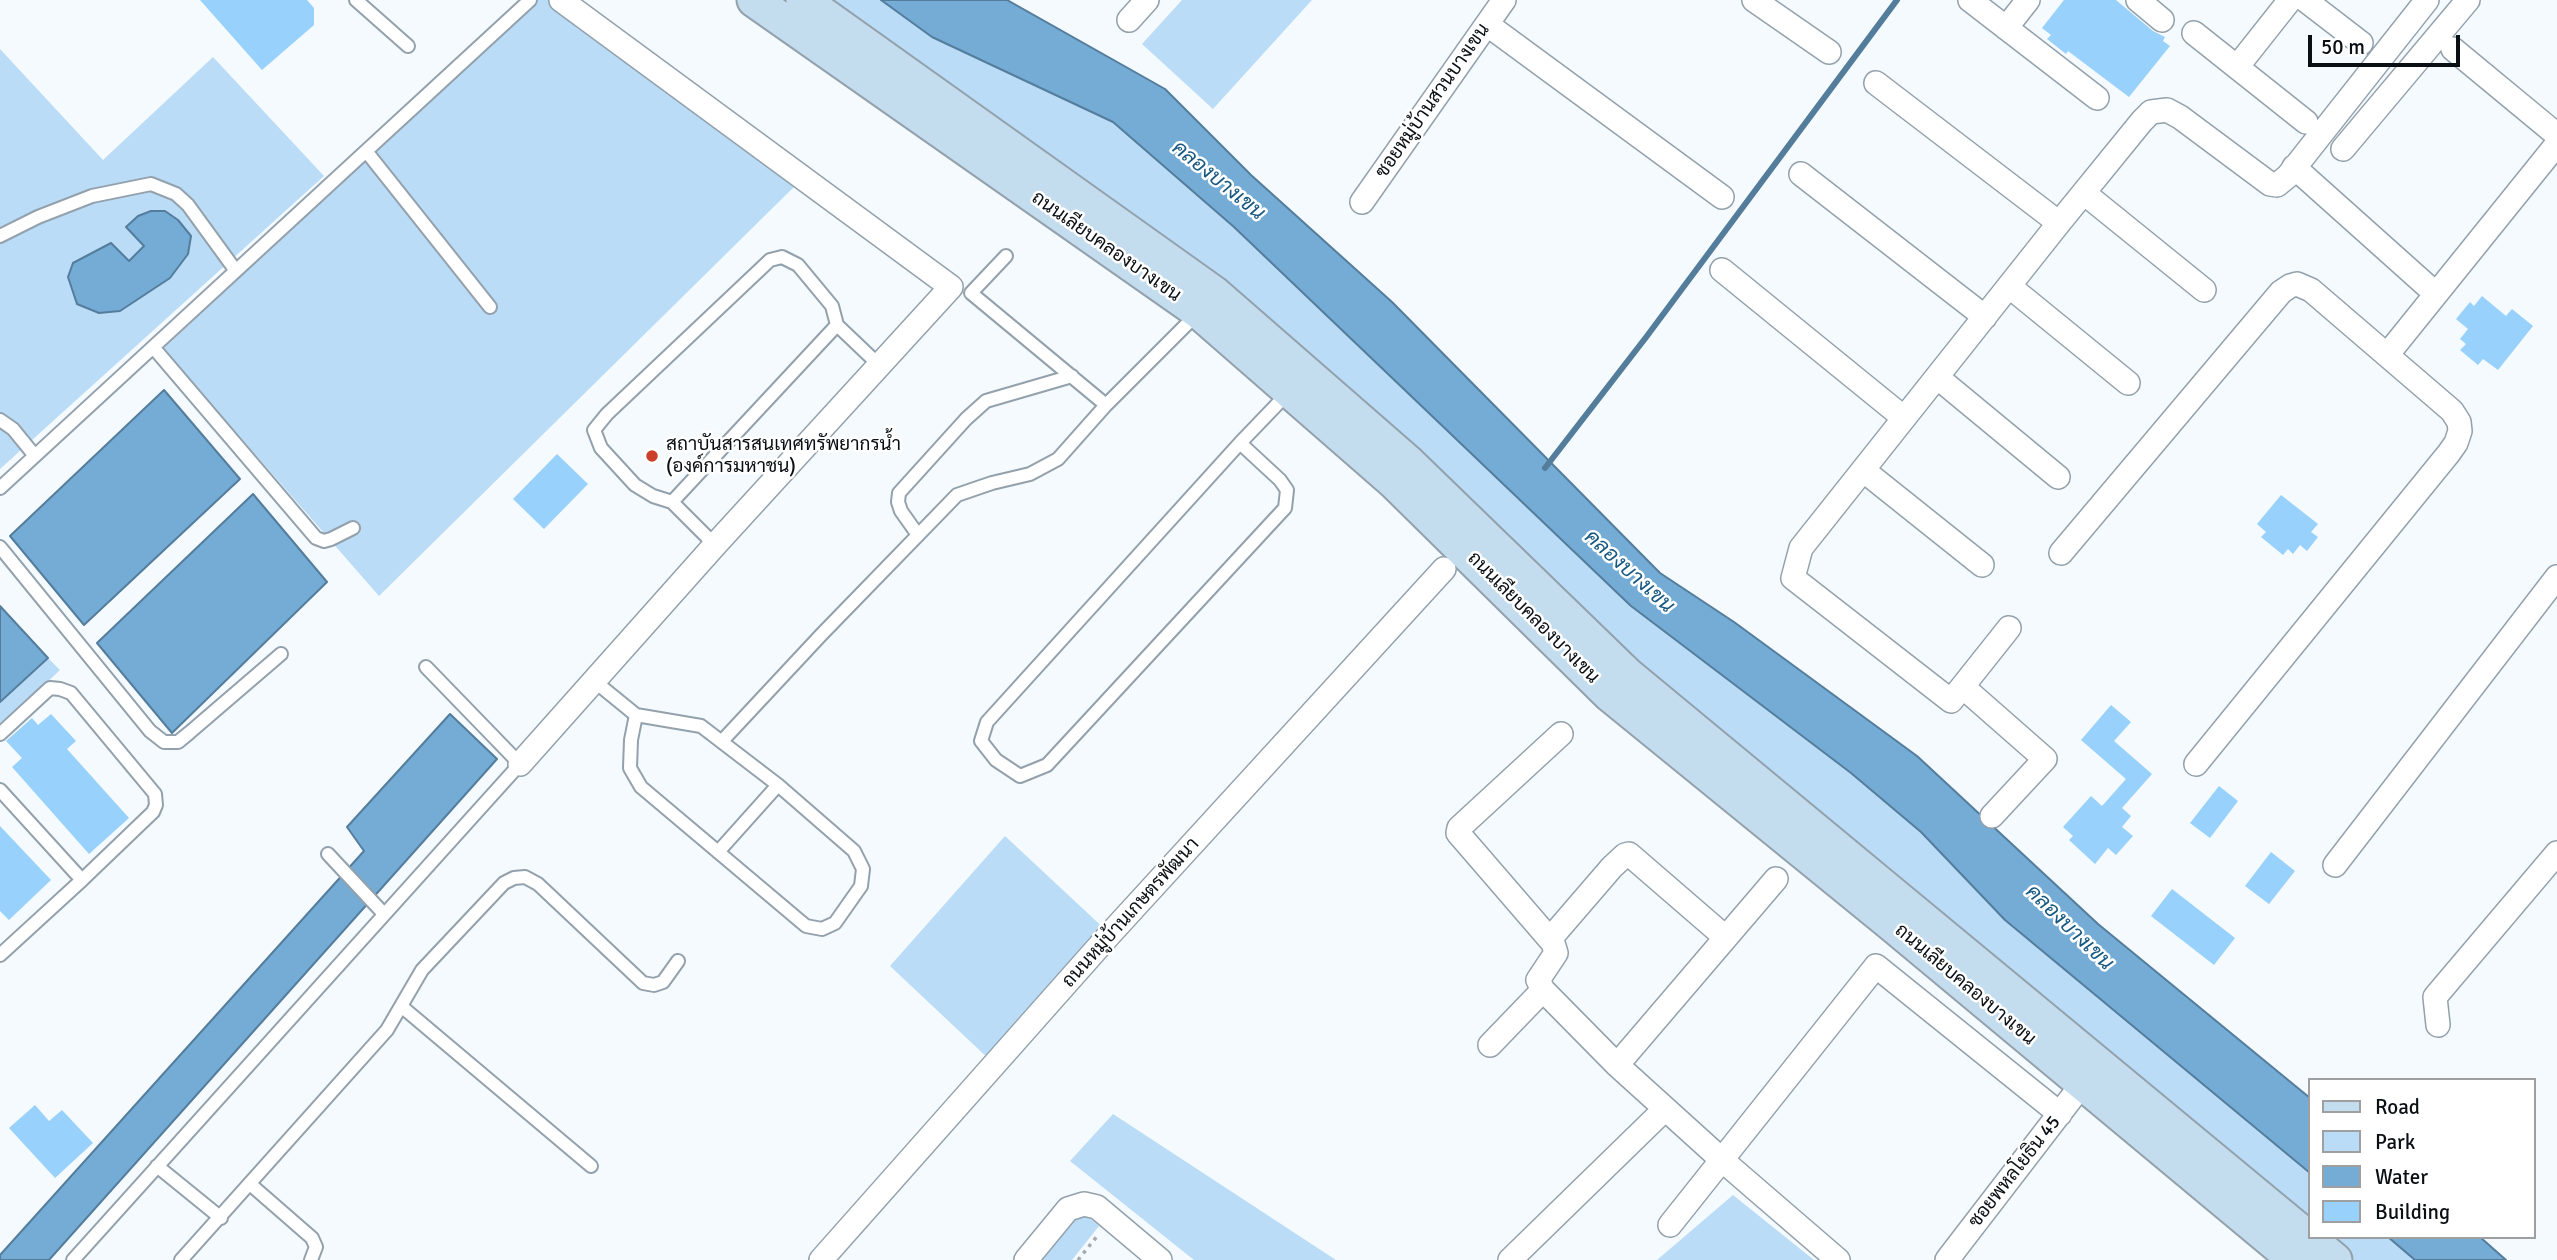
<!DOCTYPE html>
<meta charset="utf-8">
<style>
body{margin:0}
#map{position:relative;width:2557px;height:1260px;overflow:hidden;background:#f4fafe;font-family:Signika,sans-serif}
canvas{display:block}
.legend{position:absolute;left:2308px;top:1078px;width:228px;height:161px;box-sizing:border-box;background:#fff;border:2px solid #9d9fa1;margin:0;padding:9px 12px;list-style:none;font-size:21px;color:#0a0f13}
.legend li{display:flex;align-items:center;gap:14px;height:35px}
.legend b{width:35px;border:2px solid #9d9fa1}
.scale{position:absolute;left:2308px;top:35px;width:152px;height:32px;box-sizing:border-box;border:4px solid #0a0f13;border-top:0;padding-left:9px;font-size:21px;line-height:24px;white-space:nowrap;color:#0a0f13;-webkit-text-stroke:5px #fff;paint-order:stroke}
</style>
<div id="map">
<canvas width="2557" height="1260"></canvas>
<ul class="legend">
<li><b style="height:9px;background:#c3ddee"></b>Road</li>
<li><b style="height:19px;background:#badcf6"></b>Park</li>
<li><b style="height:19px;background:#74acd6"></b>Water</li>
<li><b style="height:19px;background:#97d1fc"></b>Building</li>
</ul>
<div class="scale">50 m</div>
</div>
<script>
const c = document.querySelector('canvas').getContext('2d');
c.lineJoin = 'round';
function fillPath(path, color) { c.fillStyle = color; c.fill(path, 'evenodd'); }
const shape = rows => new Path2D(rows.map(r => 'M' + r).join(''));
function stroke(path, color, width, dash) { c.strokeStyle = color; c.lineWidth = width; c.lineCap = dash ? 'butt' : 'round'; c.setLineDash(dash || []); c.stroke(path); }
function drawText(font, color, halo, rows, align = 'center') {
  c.font = font + ' Signika,Sarabun,sans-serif'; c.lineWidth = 5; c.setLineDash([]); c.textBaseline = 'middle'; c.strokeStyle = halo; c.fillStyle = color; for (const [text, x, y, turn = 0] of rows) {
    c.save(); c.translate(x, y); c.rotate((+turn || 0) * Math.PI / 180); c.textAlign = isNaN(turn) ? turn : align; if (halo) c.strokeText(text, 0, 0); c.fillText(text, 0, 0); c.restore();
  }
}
fillPath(shape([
 [537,0,561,0,801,180,379,596,163,349],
 [826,0,881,0,932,37,1113,122,1234,227,1631,606,1851,773,1921,832,2005,920,2310,1173,2310,1226,2126,1065,1889,867,1639,671],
 [1182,0,1312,0,1213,109,1142,44],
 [0,49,103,160,213,57,324,176,0,469],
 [48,658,60,670,0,727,0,702],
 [1005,836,1110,934,991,1061,890,966],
 [1113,1114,1336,1260,1194,1260,1070,1161],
 [1733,1195,1814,1260,1657,1260],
 [1080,1210,1099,1226,1072,1260,1040,1260],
 [2323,1237,2388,1237,2415,1260,2350,1260]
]), '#badcf6');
const water = shape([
 [881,0,1007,0,1165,89,1251,175,1392,302,1660,573,1734,622,1917,756,2098,924,2310,1098,2310,1173,2005,920,1921,832,1851,773,1631,606,1234,227,1113,122,932,37,881,0],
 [151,211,165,211,178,220,191,236,188,254,170,278,120,311,99,313,77,304,68,277,73,263,111,243,129,261,144,246,126,227,138,216,151,211],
 [164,390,240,479,84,625,10,536,164,390],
 [253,494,327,582,172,733,97,643,253,494],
 [0,606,48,658,0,702,0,606],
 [450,714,497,759,49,1260,0,1260,0,1255,364,851,347,827,450,714],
 [2388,1237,2480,1237,2506,1260,2415,1260,2388,1237]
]);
fillPath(water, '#74acd6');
stroke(water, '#547d9c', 2);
stroke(shape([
 [1545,468,1647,336,1897,0]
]), '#547d9c', 6);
fillPath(shape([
 [200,0,307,0,314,8,314,25,262,70],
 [2064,0,2116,0,2153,31,2165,37,2163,41,2170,46,2129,97,2068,51,2066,54,2047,39,2051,35,2042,28],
 [2482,296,2506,316,2512,309,2533,326,2498,370,2483,359,2478,365,2460,350,2466,344,2460,339,2468,329,2456,319,2470,302,2474,306],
 [557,454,588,484,544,529,513,499],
 [2281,495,2318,524,2311,532,2318,537,2307,551,2300,545,2293,554,2288,549,2283,555,2261,537,2266,532,2257,524],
 [2111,705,2131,722,2114,741,2152,774,2122,808,2131,816,2122,827,2133,836,2116,855,2108,848,2095,864,2069,840,2073,836,2063,827,2091,796,2102,806,2126,779,2081,740],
 [51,714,76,741,67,749,129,818,89,854,12,767,22,758,6,741,32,718,38,725],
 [2219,786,2238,801,2210,838,2190,823],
 [0,826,51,880,9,920,0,911],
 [2271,852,2295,871,2269,904,2245,886],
 [2172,889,2235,938,2214,965,2151,916],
 [35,1105,49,1121,62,1110,93,1143,55,1178,9,1128]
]), '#97d1fc');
const service = shape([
 [356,0,408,46],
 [366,151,490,307],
 [0,236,38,217,92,196,151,184,176,194,188,205,236,271],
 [1006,256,971,293,1106,405],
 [153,347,316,538,324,541,331,539,353,528],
 [0,420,13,429,35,456],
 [1240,443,1280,480,1287,490,1285,508,1047,765,1020,776,996,760,981,741,987,722,1240,443,1288,393],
 [0,488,530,0],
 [672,502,653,496,635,485,601,448,594,430,607,414,770,260,782,257,798,265,832,306,837,325],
 [918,535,901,511,898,502,899,493,966,419,986,401,1072,376],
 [715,545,672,502,837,325,879,365],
 [0,547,150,731,164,742,178,742,189,733,281,654],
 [593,680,636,715,701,726,778,785,854,851,863,869,861,886,835,923,822,929,806,926,641,787,630,768,631,740,636,715],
 [0,734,50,688,60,689,71,693,155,794,156,805,153,812,82,880,0,955],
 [723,740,821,635,957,495,992,483,1030,474,1058,459,1106,405,1197,314],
 [0,790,82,880],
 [718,852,778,785],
 [328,854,384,914],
 [401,1006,591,1166],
 [157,1166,221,1218],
 [250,1184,312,1238,316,1247,311,1260],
 [73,1260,520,764,426,667],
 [181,1260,387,1030,422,970,504,883,514,878,525,877,538,884,643,983,654,985,663,982,678,961]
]);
const minor = shape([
 [1754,0,1829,52],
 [1970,0,2097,98],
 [2138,0,2162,20],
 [2305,0,2361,43],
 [1129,20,1147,0],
 [1488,25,1722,197],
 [2006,28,2028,0],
 [2194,33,2306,122],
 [2453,49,2557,135],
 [2237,67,2290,0],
 [1876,83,2059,223],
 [2343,149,2468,0],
 [2294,167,2436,294],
 [1801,174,1985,317],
 [2084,193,2204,290],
 [1362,202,1504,0],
 [1722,270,1904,418],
 [2009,286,2128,383],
 [2387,355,2557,144],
 [1937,377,2058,477],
 [1863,470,1982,565],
 [2061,553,2281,292,2290,286,2297,284,2311,290,2452,411,2459,422,2460,431,2456,443,2449,453,2196,764],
 [2009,628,1951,701,1793,578,1801,548,2059,223,2142,121,2151,112,2167,110,2180,117,2270,184,2277,185,2288,176,2427,0],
 [1963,687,2045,759,1992,816],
 [1561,734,1459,828,1458,833,1553,943,1556,953,1538,980,1543,990,1617,1065,1722,1160,1838,1260],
 [520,764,715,545,951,287,561,0],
 [2335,865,2557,577],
 [1550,939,1612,867,1625,855,1629,854,1725,937],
 [2438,1025,2435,997,2557,853],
 [1490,1045,1543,990],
 [1617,1065,1776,879],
 [1670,1225,1876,966,2060,1114],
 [821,1260,1110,934,1444,569],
 [1026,1260,1068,1209,1084,1204,1097,1207,1160,1260],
 [1510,1260,1665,1109],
 [1947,1260,2090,1074]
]);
const secondary = shape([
 [754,0,1199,312,1394,482,1610,695,1890,923,2295,1260],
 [803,0,1214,293,1409,463,1628,675,2335,1260]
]);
stroke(service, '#93a1ac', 16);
stroke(minor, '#93a1ac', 26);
stroke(secondary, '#93a1ac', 37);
stroke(shape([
 [1078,1260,1098,1235]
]), '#a4aaae', 3.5, [3.5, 5]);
stroke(service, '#fff', 12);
stroke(minor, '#fff', 23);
stroke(secondary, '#c3ddee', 33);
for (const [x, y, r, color] of [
 [652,456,7,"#cb3f2b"]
]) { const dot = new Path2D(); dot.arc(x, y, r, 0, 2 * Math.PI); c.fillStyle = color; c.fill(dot); stroke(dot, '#fff', 2.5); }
drawText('19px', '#0a0f13', '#fff', [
 ["ซอยหมู่บ้านสวนบางเขน",1433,101,-55],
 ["ถนนเลียบคลองบางเขน",1106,247,35],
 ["ถนนเลียบคลองบางเขน",1533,618,45],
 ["ถนนหมู่บ้านเกษตรพัฒนา",1131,913,-48],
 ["ถนนเลียบคลองบางเขน",1965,985,40],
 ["ซอยพหลโยธิน 45",2015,1172,-52]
]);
drawText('19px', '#0a0f13', '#fff', [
 ["สถาบันสารสนเทศทรัพยากรน้ำ",666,445],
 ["(องค์การมหาชน)",666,467]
], 'left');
drawText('italic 21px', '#165880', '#fff', [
 ["คลองบางเขน",1218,181,39],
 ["คลองบางเขน",1629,572,42],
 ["คลองบางเขน",2069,928,44]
]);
</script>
